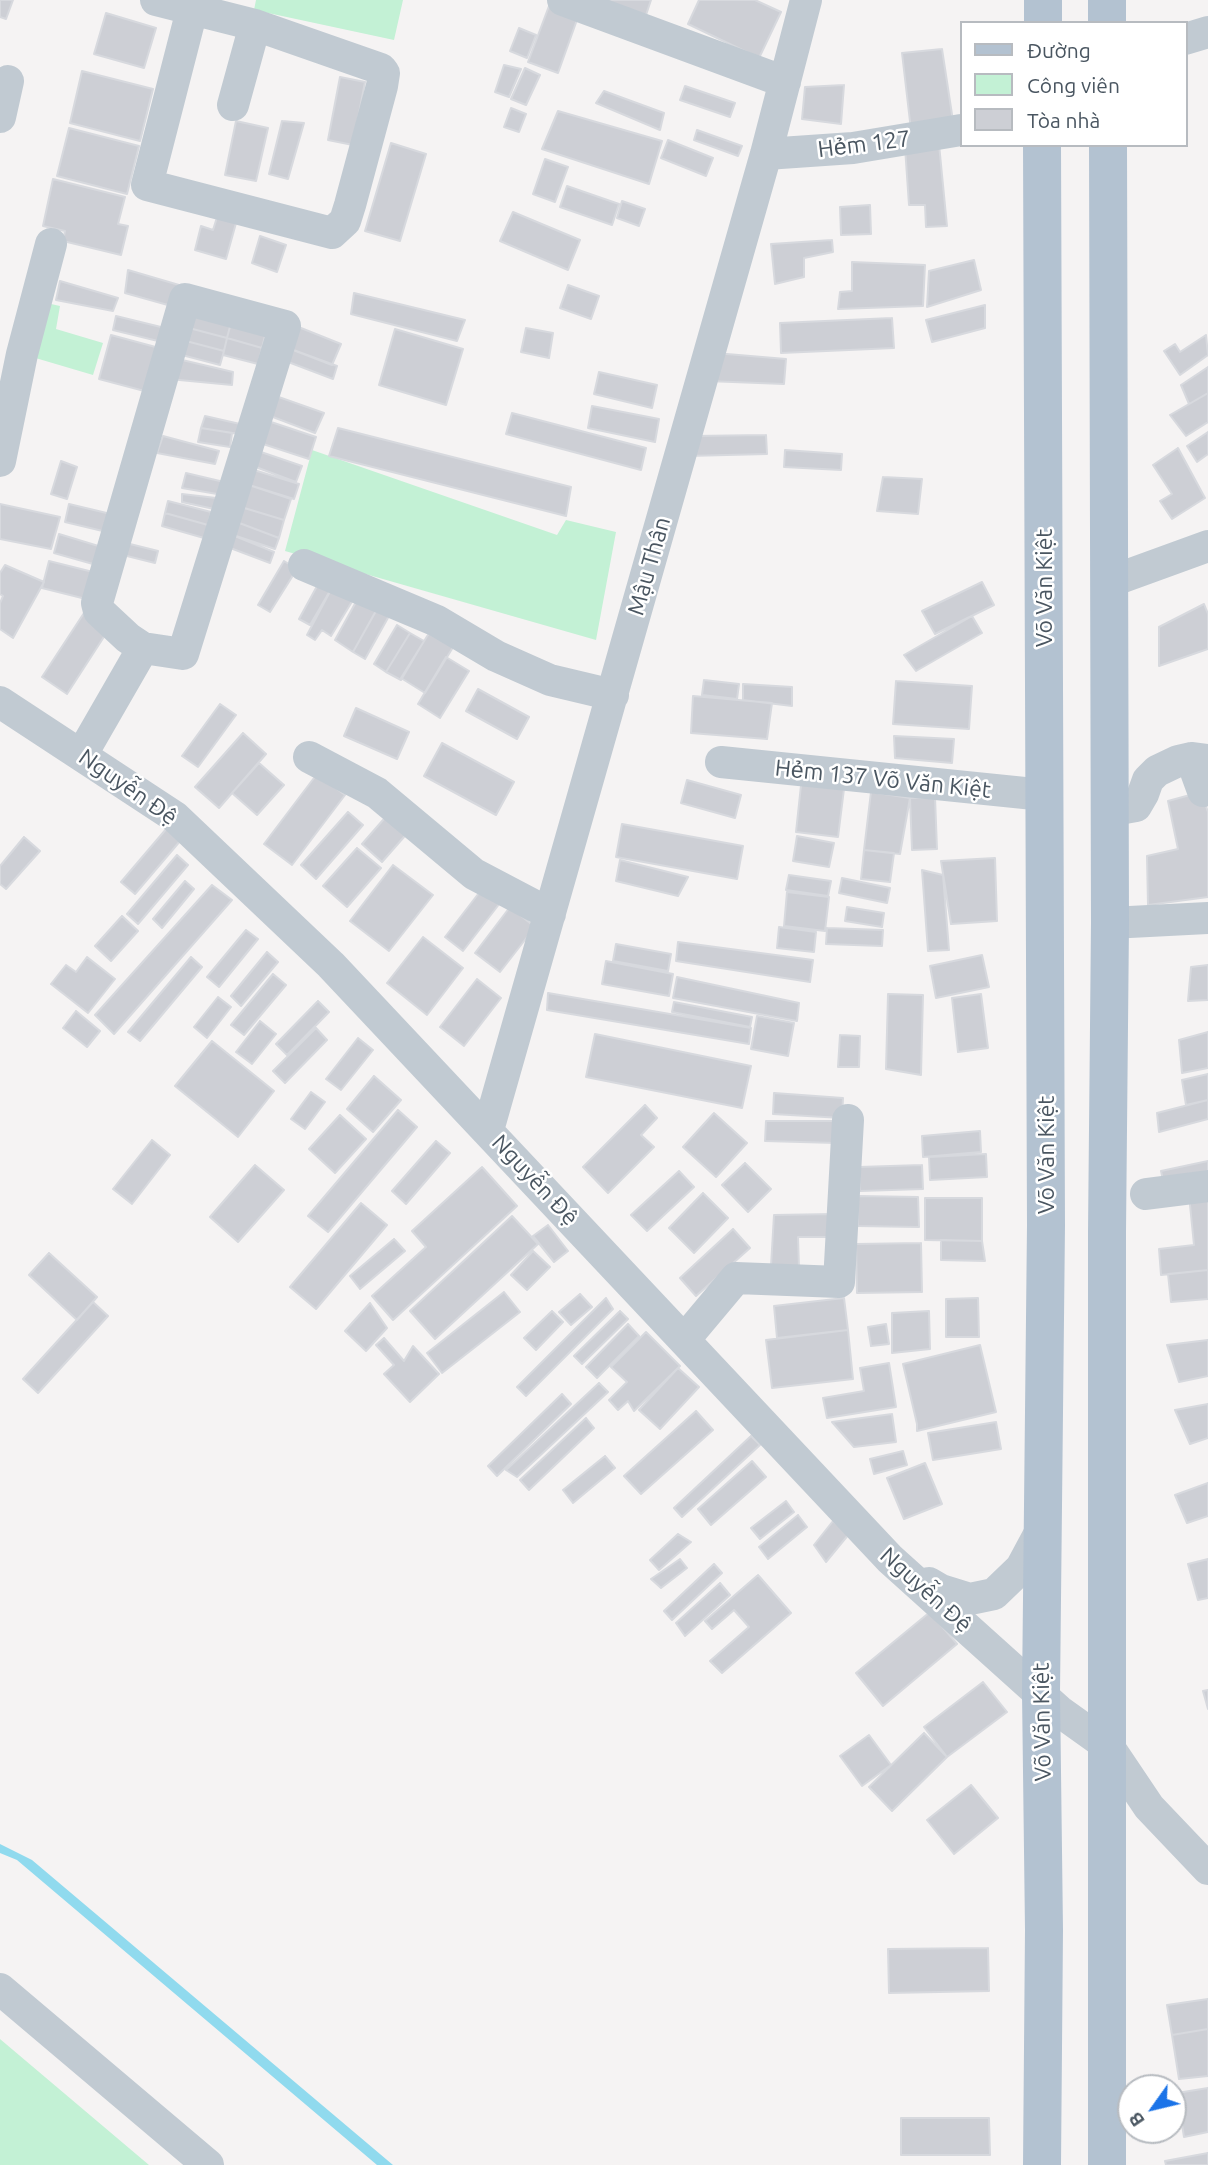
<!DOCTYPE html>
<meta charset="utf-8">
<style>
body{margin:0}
#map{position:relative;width:1208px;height:2165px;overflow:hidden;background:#f5f3f3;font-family:Ubuntu,sans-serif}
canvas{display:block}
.legend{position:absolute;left:960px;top:21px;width:228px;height:126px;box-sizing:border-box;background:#fff;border:2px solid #b7bbc0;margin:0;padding:9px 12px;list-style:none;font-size:21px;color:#4a5661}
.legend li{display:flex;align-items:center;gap:14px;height:35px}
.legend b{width:35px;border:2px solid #b7bbc0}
.north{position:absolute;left:1117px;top:2074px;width:70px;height:70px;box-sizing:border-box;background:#fff;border:2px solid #b7bbc0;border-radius:50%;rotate:236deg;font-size:19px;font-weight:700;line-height:28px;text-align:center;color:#4a5661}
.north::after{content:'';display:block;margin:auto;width:24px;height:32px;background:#1a73e8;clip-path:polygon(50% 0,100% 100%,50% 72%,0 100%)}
</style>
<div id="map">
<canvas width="1208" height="2165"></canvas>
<ul class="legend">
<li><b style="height:9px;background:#b3c2d1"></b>Đường</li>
<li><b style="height:19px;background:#c3f1d5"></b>Công viên</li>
<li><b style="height:19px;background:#cdcfd5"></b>Tòa nhà</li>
</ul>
<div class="north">B</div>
</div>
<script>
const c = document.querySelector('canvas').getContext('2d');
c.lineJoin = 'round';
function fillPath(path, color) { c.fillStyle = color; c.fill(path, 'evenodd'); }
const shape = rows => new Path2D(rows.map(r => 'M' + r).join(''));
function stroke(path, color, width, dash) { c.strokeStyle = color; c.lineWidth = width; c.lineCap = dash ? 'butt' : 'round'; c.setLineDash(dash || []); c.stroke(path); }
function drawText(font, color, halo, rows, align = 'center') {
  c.font = font + ' Ubuntu,sans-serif'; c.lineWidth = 5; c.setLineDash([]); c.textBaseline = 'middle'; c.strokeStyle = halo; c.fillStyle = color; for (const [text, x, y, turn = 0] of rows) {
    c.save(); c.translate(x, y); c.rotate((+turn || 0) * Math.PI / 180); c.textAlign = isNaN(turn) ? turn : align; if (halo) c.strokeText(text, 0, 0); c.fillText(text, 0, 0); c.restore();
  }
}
fillPath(shape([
 [256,0,403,0,394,40,254,10],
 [42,302,60,306,56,329,103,343,93,375,22,354],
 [312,450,557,535,566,520,616,532,596,640,285,551],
 [0,2039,149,2165,0,2165]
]), '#c3f1d5');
fillPath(shape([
 [0,1844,32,1860,393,2165,377,2165,17,1860,0,1853]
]), '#90daee');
const building = shape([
 [0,0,13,0,6,19,0,17,0,0],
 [602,0,651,0,646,15,602,0],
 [699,0,755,0,781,12,759,58,688,24,699,0],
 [549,6,578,17,558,73,528,62,549,6],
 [106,13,156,28,144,68,94,54,106,13],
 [519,28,536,35,527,58,510,51,519,28],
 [942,49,953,121,911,130,902,53,942,49],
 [504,65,521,69,509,97,495,92,504,65],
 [525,68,540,75,526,105,511,99,525,68],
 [82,71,153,89,140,141,70,123,82,71],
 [340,77,365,82,353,145,328,140,340,77],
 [844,85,841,124,802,119,805,87,844,85],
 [685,86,735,103,730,117,680,100,685,86],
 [604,91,664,113,660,130,596,103,604,91],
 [511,108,526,114,519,132,504,127,511,108],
 [558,111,662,141,649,184,542,149,558,111],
 [236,121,268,128,256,181,225,175,236,121],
 [282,121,304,123,288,179,269,174,282,121],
 [69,128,139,146,127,194,57,176,69,128],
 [697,130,742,146,738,156,694,140,697,130],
 [668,140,713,158,706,176,661,158,668,140],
 [391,143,426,154,400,241,365,231,391,143],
 [939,144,947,226,926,227,925,205,909,205,905,147,939,144],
 [545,159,568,167,555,202,533,194,545,159],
 [53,179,125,197,118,224,128,226,121,255,63,241,65,231,43,226,53,179],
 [567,186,619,204,612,225,560,207,567,186],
 [622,201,645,209,639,226,617,218,622,201],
 [870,205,871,234,841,235,840,207,870,205],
 [219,211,238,216,226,259,195,250,201,226,213,230,219,211],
 [513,212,580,240,568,270,500,241,513,212],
 [260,236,286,245,277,272,252,263,260,236],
 [832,240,833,252,804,258,804,277,775,284,771,244,832,240],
 [974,260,981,290,927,307,929,271,974,260],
 [852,262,925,265,923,306,838,309,840,292,852,291,852,262],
 [128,270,179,285,175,307,125,293,128,270],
 [60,281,118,298,113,311,56,300,60,281],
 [568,285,599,296,591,319,560,308,568,285],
 [354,293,465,320,457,341,351,314,354,293],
 [195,304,233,315,227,338,189,328,195,304],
 [985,305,985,328,932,342,926,320,985,305],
 [233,315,268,324,262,348,227,338,233,315],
 [116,316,165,328,162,342,113,330,116,316],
 [892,318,894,348,781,353,780,323,892,318],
 [296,326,341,344,332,365,288,348,296,326],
 [189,328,227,338,224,351,186,341,189,328],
 [526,328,553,333,549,358,521,352,526,328],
 [395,329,463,349,446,405,379,385,395,329],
 [111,335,163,349,152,393,99,379,111,335],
 [1206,335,1208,355,1180,375,1164,351,1175,344,1180,352,1206,335],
 [227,338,262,348,258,364,223,355,227,338],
 [186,341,224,351,220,365,182,355,186,341],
 [288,348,337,366,333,379,283,360,288,348],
 [715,353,786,359,784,384,707,381,715,353],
 [178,359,233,372,232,385,169,379,178,359],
 [1208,367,1208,393,1189,404,1181,385,1208,367],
 [599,372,657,385,652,408,594,394,599,372],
 [1208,393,1208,422,1186,436,1170,415,1208,393],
 [273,395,324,413,315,433,265,414,273,395],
 [592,406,659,419,655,442,588,428,592,406],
 [512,413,646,448,641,470,506,434,512,413],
 [205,416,240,424,239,434,201,428,205,416],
 [268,421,316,437,309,459,260,443,268,421],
 [201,428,232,433,230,447,198,442,201,428],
 [338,428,571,487,566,516,329,456,338,428],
 [1208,432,1208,454,1197,462,1187,446,1208,432],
 [766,435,767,454,687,456,693,436,766,435],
 [163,436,219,451,215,464,157,453,163,436],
 [1178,448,1205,498,1172,519,1160,501,1172,494,1153,465,1178,448],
 [785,450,842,454,841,470,784,467,785,450],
 [258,451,302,466,296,482,253,466,258,451],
 [61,461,77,467,67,499,51,494,61,461],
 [254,470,299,484,294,499,249,485,254,470],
 [186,473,224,482,223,495,182,488,186,473],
 [883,477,922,479,918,514,877,511,883,477],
 [249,485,291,499,284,520,241,507,249,485],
 [182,494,216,498,214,509,182,502,182,494],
 [168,501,211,512,208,525,165,513,168,501],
 [0,504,60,517,51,549,0,539,0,504],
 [69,504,115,515,111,533,65,522,69,504],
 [241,507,284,520,279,538,234,521,241,507],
 [165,513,208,525,204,538,162,526,165,513],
 [234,521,279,538,275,549,230,534,234,521],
 [59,534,105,548,100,566,54,553,59,534],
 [230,534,274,552,270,563,225,546,230,534],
 [122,542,158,551,155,563,119,554,122,542],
 [49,561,93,572,86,599,42,588,49,561],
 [284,561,297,569,270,612,258,605,284,561],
 [5,565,44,582,13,638,0,629,0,603,3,596,0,594,0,573,5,565],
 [322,577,334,584,310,625,299,619,322,577],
 [982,582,994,605,935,634,922,611,982,582],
 [334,584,356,595,331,636,322,630,315,640,307,635,334,584],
 [357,600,376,611,353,652,335,640,357,600],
 [1204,604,1208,614,1208,649,1159,666,1159,627,1204,604],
 [377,609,389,616,365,659,353,652,377,609],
 [84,613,109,629,67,694,42,677,84,613],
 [972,616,982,633,916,671,904,655,972,616],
 [397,625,410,633,386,672,374,664,397,625],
 [431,630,455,644,425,693,401,678,431,630],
 [410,633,424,641,401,680,386,672,410,633],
 [446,657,469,671,440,718,418,704,446,657],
 [704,680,739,684,737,699,702,695,704,680],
 [896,681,972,686,969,729,893,724,896,681],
 [743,684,792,687,792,706,743,700,743,684],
 [478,689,529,717,517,739,466,711,478,689],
 [693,696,772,703,767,739,691,733,693,696],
 [220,704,236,715,198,767,182,756,220,704],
 [356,708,409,732,397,759,344,736,356,708],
 [243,733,266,754,219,808,195,787,243,733],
 [894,736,954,739,952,763,895,758,894,736],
 [442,743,514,782,496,815,424,776,442,743],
 [259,763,284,785,257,815,232,793,259,763],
 [317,774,345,795,292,865,264,844,317,774],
 [802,776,845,781,838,837,796,832,802,776],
 [687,780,741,795,735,818,681,803,687,780],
 [871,792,910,798,900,854,864,850,871,792],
 [1201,792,1208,812,1208,897,1148,905,1147,856,1178,849,1168,801,1201,792],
 [935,797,937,849,912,850,910,798,935,797],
 [348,812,363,825,316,879,301,865,348,812],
 [390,812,411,829,382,862,362,844,390,812],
 [622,824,743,846,737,879,616,857,622,824],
 [167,828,181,840,135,894,121,882,167,828],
 [797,836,834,843,829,867,793,861,797,836],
 [24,837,40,851,6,889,0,884,0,866,24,837],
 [357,848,381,868,347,907,323,886,357,848],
 [864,850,894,853,890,882,861,879,864,850],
 [177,855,188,865,138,924,127,914,177,855],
 [995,858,997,921,951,924,941,861,995,858],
 [620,860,688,877,678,896,616,881,620,860],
 [393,865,433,895,389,951,350,921,393,865],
 [922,870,943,875,949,950,928,951,922,870],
 [789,875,831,881,828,896,786,890,789,875],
 [842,878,890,888,887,903,839,893,842,878],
 [185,881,194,889,162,928,153,919,185,881],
 [212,885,232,900,114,1034,95,1015,212,885],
 [482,889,500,903,463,951,445,937,482,889],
 [787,892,829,897,825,931,784,926,787,892],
 [510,907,535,927,500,972,475,953,510,907],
 [847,907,884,913,882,927,845,921,847,907],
 [122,916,138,931,111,961,95,946,122,916],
 [779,927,816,932,814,952,777,948,779,927],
 [827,928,883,930,882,946,826,944,827,928],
 [246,930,258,939,219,987,207,977,246,930],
 [423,937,463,968,427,1015,387,983,423,937],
 [678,942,813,960,810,982,676,961,678,942],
 [616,944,671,954,668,971,613,961,616,944],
 [267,952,278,962,241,1006,231,996,267,952],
 [982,955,989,987,936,998,930,966,982,955],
 [87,957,115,979,88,1013,51,984,66,965,76,972,87,957],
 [191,957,202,967,140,1041,128,1032,191,957],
 [606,961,673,974,669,996,602,984,606,961],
 [1208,965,1208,1000,1188,1001,1191,967,1208,965],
 [273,974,286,985,244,1035,231,1025,273,974],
 [677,977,799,1003,797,1021,673,998,677,977],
 [477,979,501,998,464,1046,440,1027,477,979],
 [548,993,751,1028,749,1044,547,1010,548,993],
 [888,994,923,995,921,1075,886,1069,888,994],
 [981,994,988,1048,958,1052,952,998,981,994],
 [218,997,231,1007,207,1038,194,1027,218,997],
 [318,1001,329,1012,287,1055,276,1044,318,1001],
 [674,1002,752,1017,750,1027,672,1012,674,1002],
 [76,1011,100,1031,87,1047,63,1028,76,1011],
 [757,1016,794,1023,788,1056,751,1049,757,1016],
 [260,1021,276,1034,252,1064,236,1052,260,1021],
 [316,1028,327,1040,285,1083,273,1071,316,1028],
 [1208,1032,1208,1068,1182,1073,1179,1040,1208,1032],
 [595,1034,751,1066,742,1108,586,1077,595,1034],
 [840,1035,860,1036,859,1067,838,1067,840,1035],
 [358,1038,373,1050,341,1090,326,1079,358,1038],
 [212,1041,274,1091,238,1137,175,1086,212,1041],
 [1208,1074,1208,1100,1186,1105,1182,1080,1208,1074],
 [374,1076,401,1100,373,1132,347,1109,374,1076],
 [311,1092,325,1102,305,1129,291,1119,311,1092],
 [774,1093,843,1098,842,1118,773,1114,774,1093],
 [1208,1100,1208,1119,1159,1132,1157,1113,1208,1100],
 [645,1105,657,1118,641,1135,654,1147,608,1193,583,1167,645,1105],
 [398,1110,417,1127,328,1232,308,1216,398,1110],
 [714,1113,747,1143,716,1177,683,1147,714,1113],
 [340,1115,366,1139,335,1173,309,1149,340,1115],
 [766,1121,836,1121,836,1143,765,1141,766,1121],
 [980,1131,981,1152,923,1157,922,1136,980,1131],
 [152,1140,170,1155,132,1204,113,1189,152,1140],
 [436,1141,450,1153,406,1204,392,1191,436,1141],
 [986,1154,987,1177,930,1180,929,1157,986,1154],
 [1208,1161,1208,1181,1165,1189,1161,1171,1208,1161],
 [745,1163,771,1189,748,1212,722,1185,745,1163],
 [255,1165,284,1190,238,1242,210,1217,255,1165],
 [922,1165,923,1189,860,1191,859,1167,922,1165],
 [482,1167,517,1206,393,1320,372,1296,426,1247,412,1231,482,1167],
 [679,1171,694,1187,647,1231,631,1215,679,1171],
 [703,1193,728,1218,694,1253,669,1228,703,1193],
 [1208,1193,1208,1270,1161,1275,1159,1249,1194,1245,1189,1195,1208,1193],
 [858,1196,918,1197,919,1227,858,1226,858,1196],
 [925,1198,982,1198,982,1241,925,1240,925,1198],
 [361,1203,387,1225,316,1309,290,1287,361,1203],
 [835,1214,835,1237,798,1237,799,1268,771,1266,774,1215,835,1214],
 [512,1216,538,1244,435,1339,410,1311,512,1216],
 [548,1225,568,1251,554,1262,533,1236,548,1225],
 [733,1229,750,1248,696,1296,680,1278,733,1229],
 [394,1239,405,1251,360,1289,350,1276,394,1239],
 [941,1240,982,1241,985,1261,941,1260,941,1240],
 [921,1243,922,1292,857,1293,856,1244,921,1243],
 [533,1251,550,1267,527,1290,511,1275,533,1251],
 [49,1253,97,1297,77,1320,29,1275,49,1253],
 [1208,1270,1208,1299,1171,1302,1168,1274,1208,1270],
 [504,1292,520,1312,442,1373,427,1353,504,1292],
 [580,1294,592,1307,571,1325,559,1312,580,1294],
 [606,1298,613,1309,526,1396,517,1387,606,1298],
 [844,1298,848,1330,777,1338,774,1306,844,1298],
 [978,1298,979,1337,946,1337,946,1299,978,1298],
 [93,1302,108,1316,38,1393,23,1379,93,1302],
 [370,1303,387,1328,366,1351,345,1331,370,1303],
 [552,1311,563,1322,536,1350,524,1338,552,1311],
 [620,1311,628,1319,582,1364,574,1356,620,1311],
 [929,1311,930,1349,892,1353,892,1313,929,1311],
 [628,1324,639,1336,597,1378,586,1367,628,1324],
 [886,1324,889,1344,871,1346,868,1327,886,1324],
 [848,1330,853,1379,772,1388,766,1340,848,1330],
 [646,1332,680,1366,634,1411,628,1401,618,1410,609,1400,627,1382,611,1367,646,1332],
 [384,1338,404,1361,413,1346,439,1374,410,1402,384,1374,394,1365,376,1345,384,1338],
 [1208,1340,1208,1376,1179,1382,1167,1345,1208,1340],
 [980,1345,996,1412,917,1431,917,1424,903,1364,980,1345],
 [889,1363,896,1407,827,1418,823,1398,864,1391,860,1368,889,1363],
 [678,1368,699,1387,660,1429,639,1410,678,1368],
 [599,1383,608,1392,517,1477,506,1470,599,1383],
 [562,1394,571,1404,497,1476,488,1466,562,1394],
 [1208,1404,1208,1438,1190,1444,1175,1410,1208,1404],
 [696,1411,713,1430,641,1494,624,1476,696,1411],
 [892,1414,896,1442,854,1447,832,1422,892,1414],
 [586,1418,594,1428,529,1490,520,1480,586,1418],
 [996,1422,1001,1449,933,1460,928,1433,996,1422],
 [751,1436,760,1445,682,1517,674,1508,751,1436],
 [903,1451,907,1465,874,1474,870,1459,903,1451],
 [605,1456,615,1468,573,1503,563,1490,605,1456],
 [752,1461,766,1477,711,1525,698,1509,752,1461],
 [925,1463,942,1504,904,1519,887,1478,925,1463],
 [1208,1483,1208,1516,1187,1523,1175,1495,1208,1483],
 [786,1501,794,1512,760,1539,751,1528,786,1501],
 [798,1515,807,1527,768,1559,759,1547,798,1515],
 [833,1521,849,1534,826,1562,814,1545,833,1521],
 [678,1534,691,1542,659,1570,650,1560,678,1534],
 [680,1559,687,1568,661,1588,651,1579,680,1559],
 [1208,1559,1208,1598,1198,1600,1188,1564,1208,1559],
 [714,1564,722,1573,672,1620,664,1611,714,1564],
 [758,1575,791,1613,722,1673,710,1661,749,1627,734,1610,712,1629,705,1621,758,1575],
 [720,1583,730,1595,685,1636,676,1623,720,1583],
 [930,1612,957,1644,883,1706,856,1673,930,1612],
 [983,1682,1007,1712,947,1757,924,1727,983,1682],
 [1208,1690,1208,1709,1203,1691,1208,1690],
 [924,1733,947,1757,892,1811,869,1787,924,1733],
 [869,1735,891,1765,862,1786,840,1756,869,1735],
 [971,1785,998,1818,954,1854,927,1820,971,1785],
 [988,1948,989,1991,889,1993,888,1949,988,1948],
 [1208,1999,1208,2029,1172,2035,1167,2005,1208,1999],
 [1208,2029,1208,2076,1179,2079,1172,2035,1208,2029],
 [1208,2088,1208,2132,1184,2137,1177,2093,1208,2088],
 [901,2118,989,2118,990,2155,901,2155,901,2118],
 [1208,2153,1208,2165,1166,2165,1165,2161,1208,2153]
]);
fillPath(building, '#cdcfd5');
stroke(building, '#d7d9de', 2);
stroke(shape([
 [156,0,255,25,381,69,384,73,382,86,350,205,345,221,332,233,147,185,192,10],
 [563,0,785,82],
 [1185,39,1208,32],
 [233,105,255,25],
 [0,117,8,81],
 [766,154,853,148,961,130],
 [0,461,22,354,51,244],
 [304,565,437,621,496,656,550,680,613,695],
 [1109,582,1208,546],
 [0,702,175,817,331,965,890,1559,1059,1711,1108,1746,1149,1807,1208,1869],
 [82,754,143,648,128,638,99,611,97,603,185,299,285,326,183,654,143,648],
 [309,757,377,793,474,874,550,914],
 [1191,758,1203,791],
 [721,762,1044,795],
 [1108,811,1136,806,1143,794,1148,780,1157,771,1178,761,1191,758,1208,760],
 [1110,923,1208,918],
 [488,1130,766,154,806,0],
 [1146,1194,1208,1186],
 [684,1340,736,1278,839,1282,848,1120],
 [929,1583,941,1590,970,1599,994,1594,1021,1568,1043,1527],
 [0,1989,208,2165]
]), '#c1cad2', 32);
stroke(shape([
 [1107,0,1107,23],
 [1043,23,1043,0],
 [1042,2165,1044,1930,1041,1692,1046,1225,1042,145],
 [1107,2165,1107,1232,1110,923,1108,145]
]), '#b3c2d1', 38);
drawText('23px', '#4a5661', '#fff', [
 ["Hẻm 127",864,144,-7],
 ["Mậu Thân",649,566,-74],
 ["Võ Văn Kiệt",1044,588,-90],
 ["Hẻm 137 Võ Văn Kiệt",883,779,6],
 ["Nguyễn Đệ",128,787,35],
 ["Võ Văn Kiệt",1046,1155,-90],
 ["Nguyễn Đệ",535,1180,47],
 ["Nguyễn Đệ",926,1590,42],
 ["Võ Văn Kiệt",1042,1722,-91]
]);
</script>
